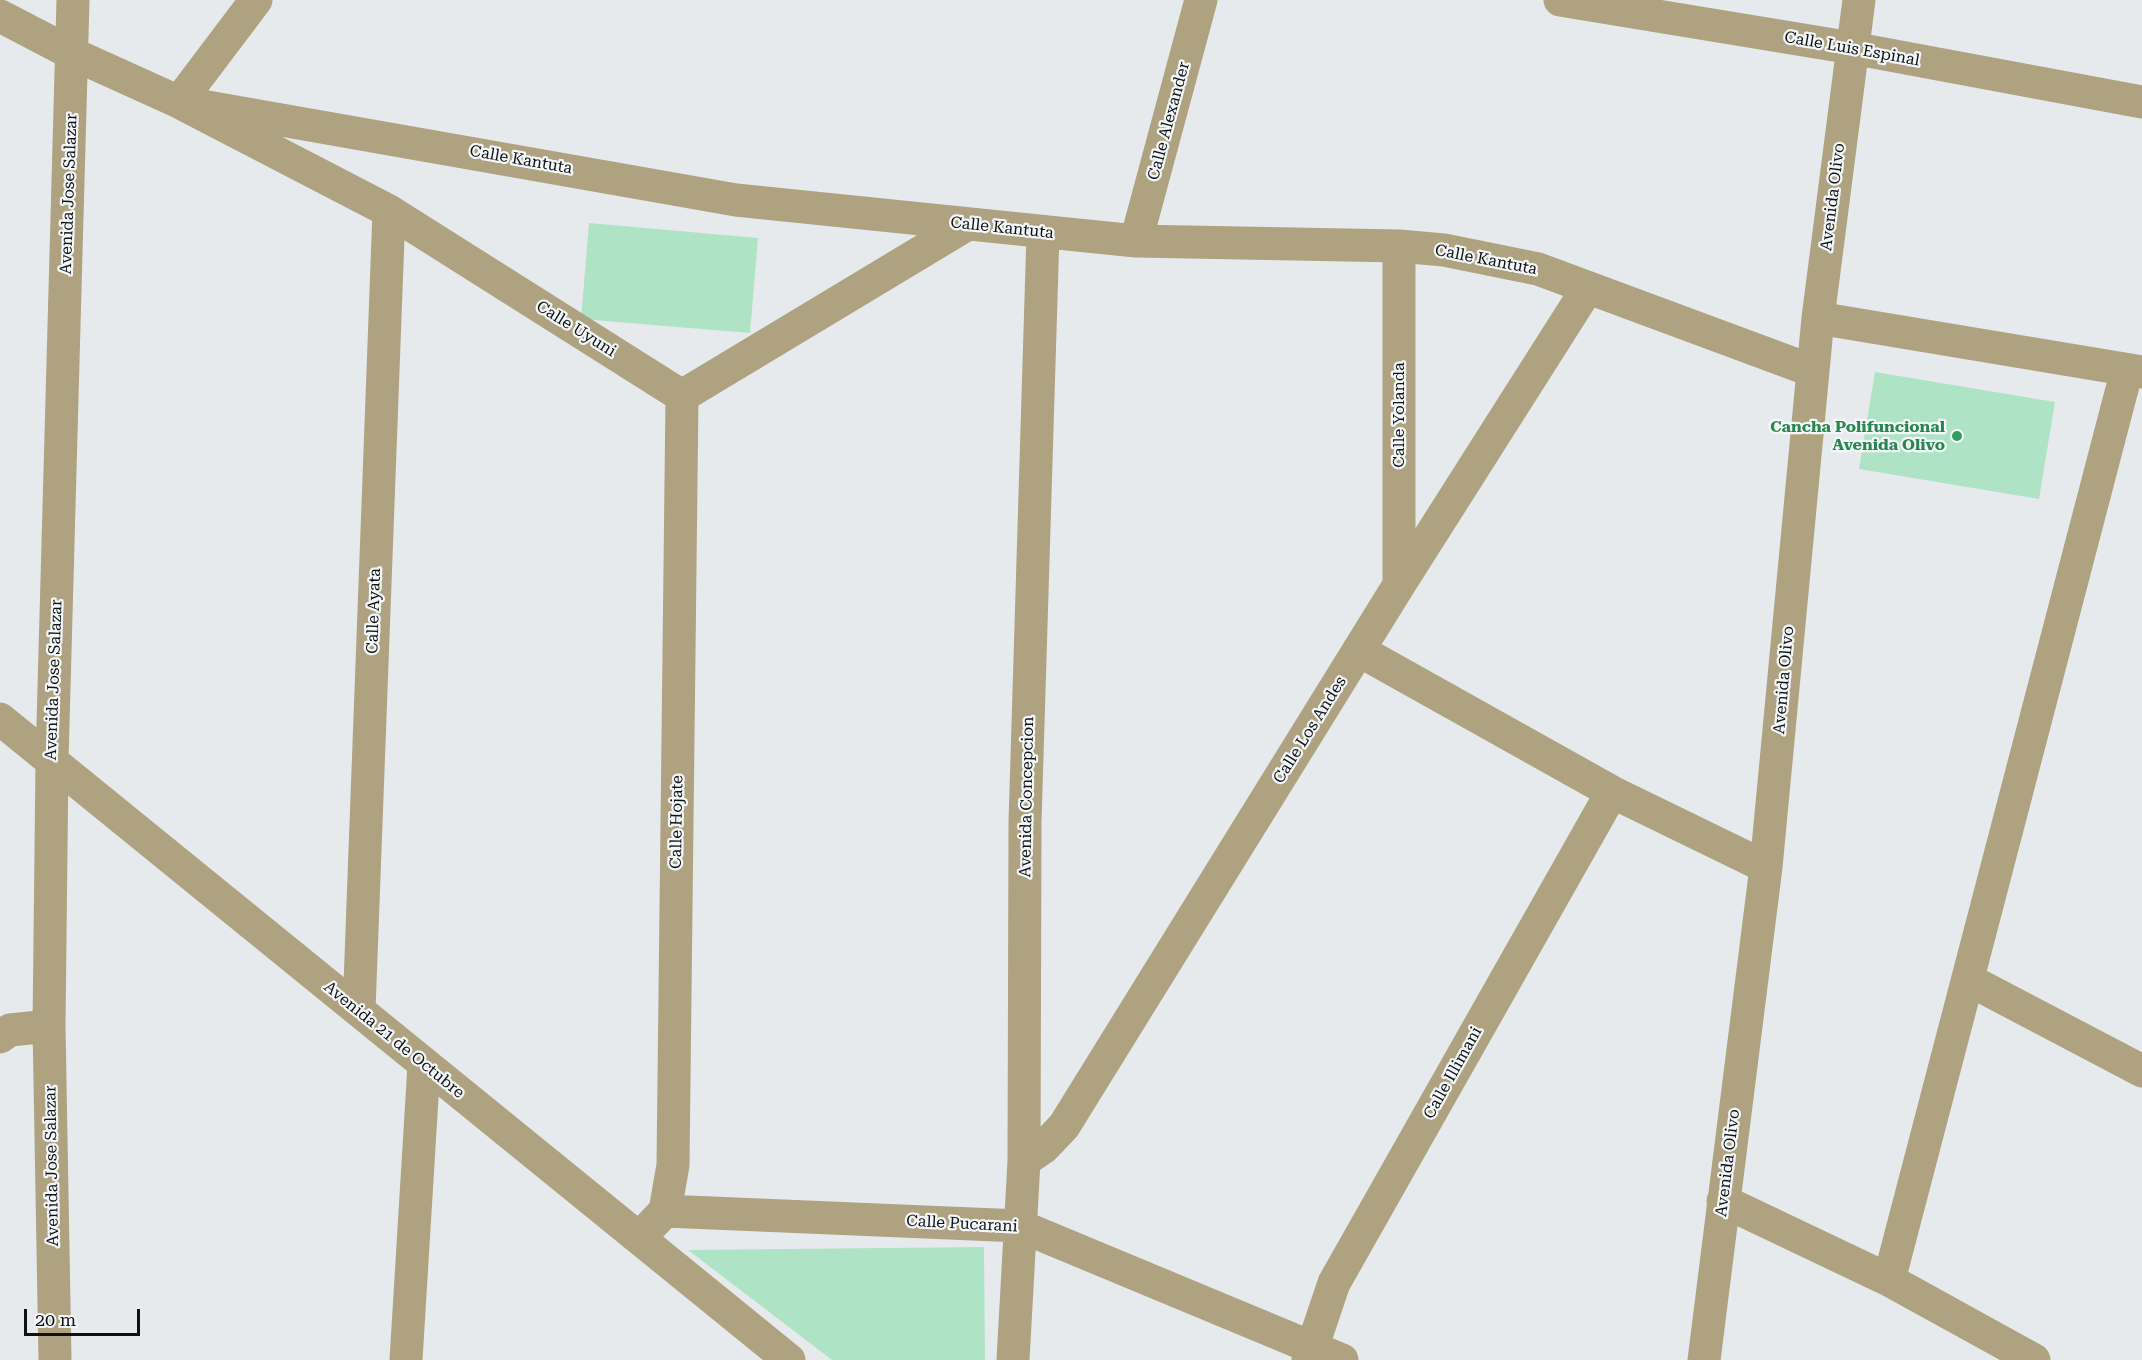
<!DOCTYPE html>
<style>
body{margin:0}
#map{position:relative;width:2142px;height:1360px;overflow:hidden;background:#e7eaec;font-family:"Roboto Serif",serif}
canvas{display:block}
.scale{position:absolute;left:24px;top:1309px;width:116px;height:27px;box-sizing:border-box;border:3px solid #0f1010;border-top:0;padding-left:8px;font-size:18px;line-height:21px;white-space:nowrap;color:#0f1010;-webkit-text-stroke:4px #f4f7f9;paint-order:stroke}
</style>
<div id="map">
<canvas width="2142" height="1360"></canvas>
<div class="scale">20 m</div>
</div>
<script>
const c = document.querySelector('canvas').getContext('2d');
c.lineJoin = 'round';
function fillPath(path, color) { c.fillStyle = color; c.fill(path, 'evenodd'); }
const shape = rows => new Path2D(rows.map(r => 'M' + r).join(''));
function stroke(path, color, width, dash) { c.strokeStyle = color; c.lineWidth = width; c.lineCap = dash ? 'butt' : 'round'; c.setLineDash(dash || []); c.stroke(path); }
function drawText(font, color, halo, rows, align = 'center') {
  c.font = font + ' "Roboto Serif",serif'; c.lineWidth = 4.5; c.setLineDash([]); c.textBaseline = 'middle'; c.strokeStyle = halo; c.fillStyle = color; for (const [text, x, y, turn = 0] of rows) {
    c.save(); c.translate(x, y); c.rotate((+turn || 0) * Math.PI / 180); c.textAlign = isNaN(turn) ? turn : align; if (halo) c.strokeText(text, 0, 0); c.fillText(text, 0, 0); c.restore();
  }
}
fillPath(shape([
 [589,223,758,238,750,333,581,319],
 [1875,372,2055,402,2039,499,1859,469],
 [984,1247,985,1360,832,1360,688,1250]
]), '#afe3c6');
stroke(shape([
 [1560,0,1852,48,2142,102],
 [0,16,73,54,179,102,389,211,682,396],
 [179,102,736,200,1136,241,1399,246,1444,250,1538,269,1813,371],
 [179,102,256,0],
 [1136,241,1201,0],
 [1818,318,2142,372],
 [682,396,966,225],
 [1399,585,1399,246],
 [1360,651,1612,792,1766,867],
 [0,719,789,1360],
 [1969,980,2142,1071],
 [359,1010,389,211],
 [0,1037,10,1030,49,1026],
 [1024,1161,1043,1148,1064,1126,1399,585,1587,289],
 [1723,1201,1889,1280,2034,1360],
 [665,1211,1020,1226,1342,1360],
 [639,1238,665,1211,673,1165,682,396],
 [1889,1280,2127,370],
 [55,1360,49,1026,52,761,73,0],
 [406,1360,424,1065],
 [1013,1360,1024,1161,1025,822,1043,233],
 [1308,1360,1334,1283,1612,792],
 [1704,1360,1766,867,1818,318,1859,0]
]), '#afa280', 33);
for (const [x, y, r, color] of [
 [1957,436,6,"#2e9e5b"]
]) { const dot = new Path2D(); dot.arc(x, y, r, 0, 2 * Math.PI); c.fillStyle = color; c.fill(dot); stroke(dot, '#f4f7f9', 2); }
drawText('16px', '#0f1010', '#f4f7f9', [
 ["Calle Luis Espinal",1852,49,10],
 ["Calle Alexander",1169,121,-75],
 ["Calle Kantuta",521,160,10],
 ["Avenida Jose Salazar",69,194,-88],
 ["Avenida Olivo",1833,197,-83],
 ["Calle Kantuta",1002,228,6],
 ["Calle Kantuta",1486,260,11],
 ["Calle Uyuni",576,329,32],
 ["Calle Yolanda",1399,415,-90],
 ["Calle Ayata",374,611,-88],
 ["Avenida Jose Salazar",54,680,-88],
 ["Avenida Olivo",1784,680,-85],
 ["Calle Los Andes",1310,730,-58],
 ["Avenida Concepcion",1027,797,-89],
 ["Calle Hojate",677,822,-89],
 ["Avenida 21 de Octubre",394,1040,39],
 ["Calle Illimani",1453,1073,-61],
 ["Avenida Olivo",1728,1163,-83],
 ["Avenida Jose Salazar",52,1166,-91],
 ["Calle Pucarani",962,1224,3]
]);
drawText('bold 16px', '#27864d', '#f4f7f9', [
 ["Cancha Polifuncional",1945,427],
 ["Avenida Olivo",1945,445]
], 'right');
</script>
